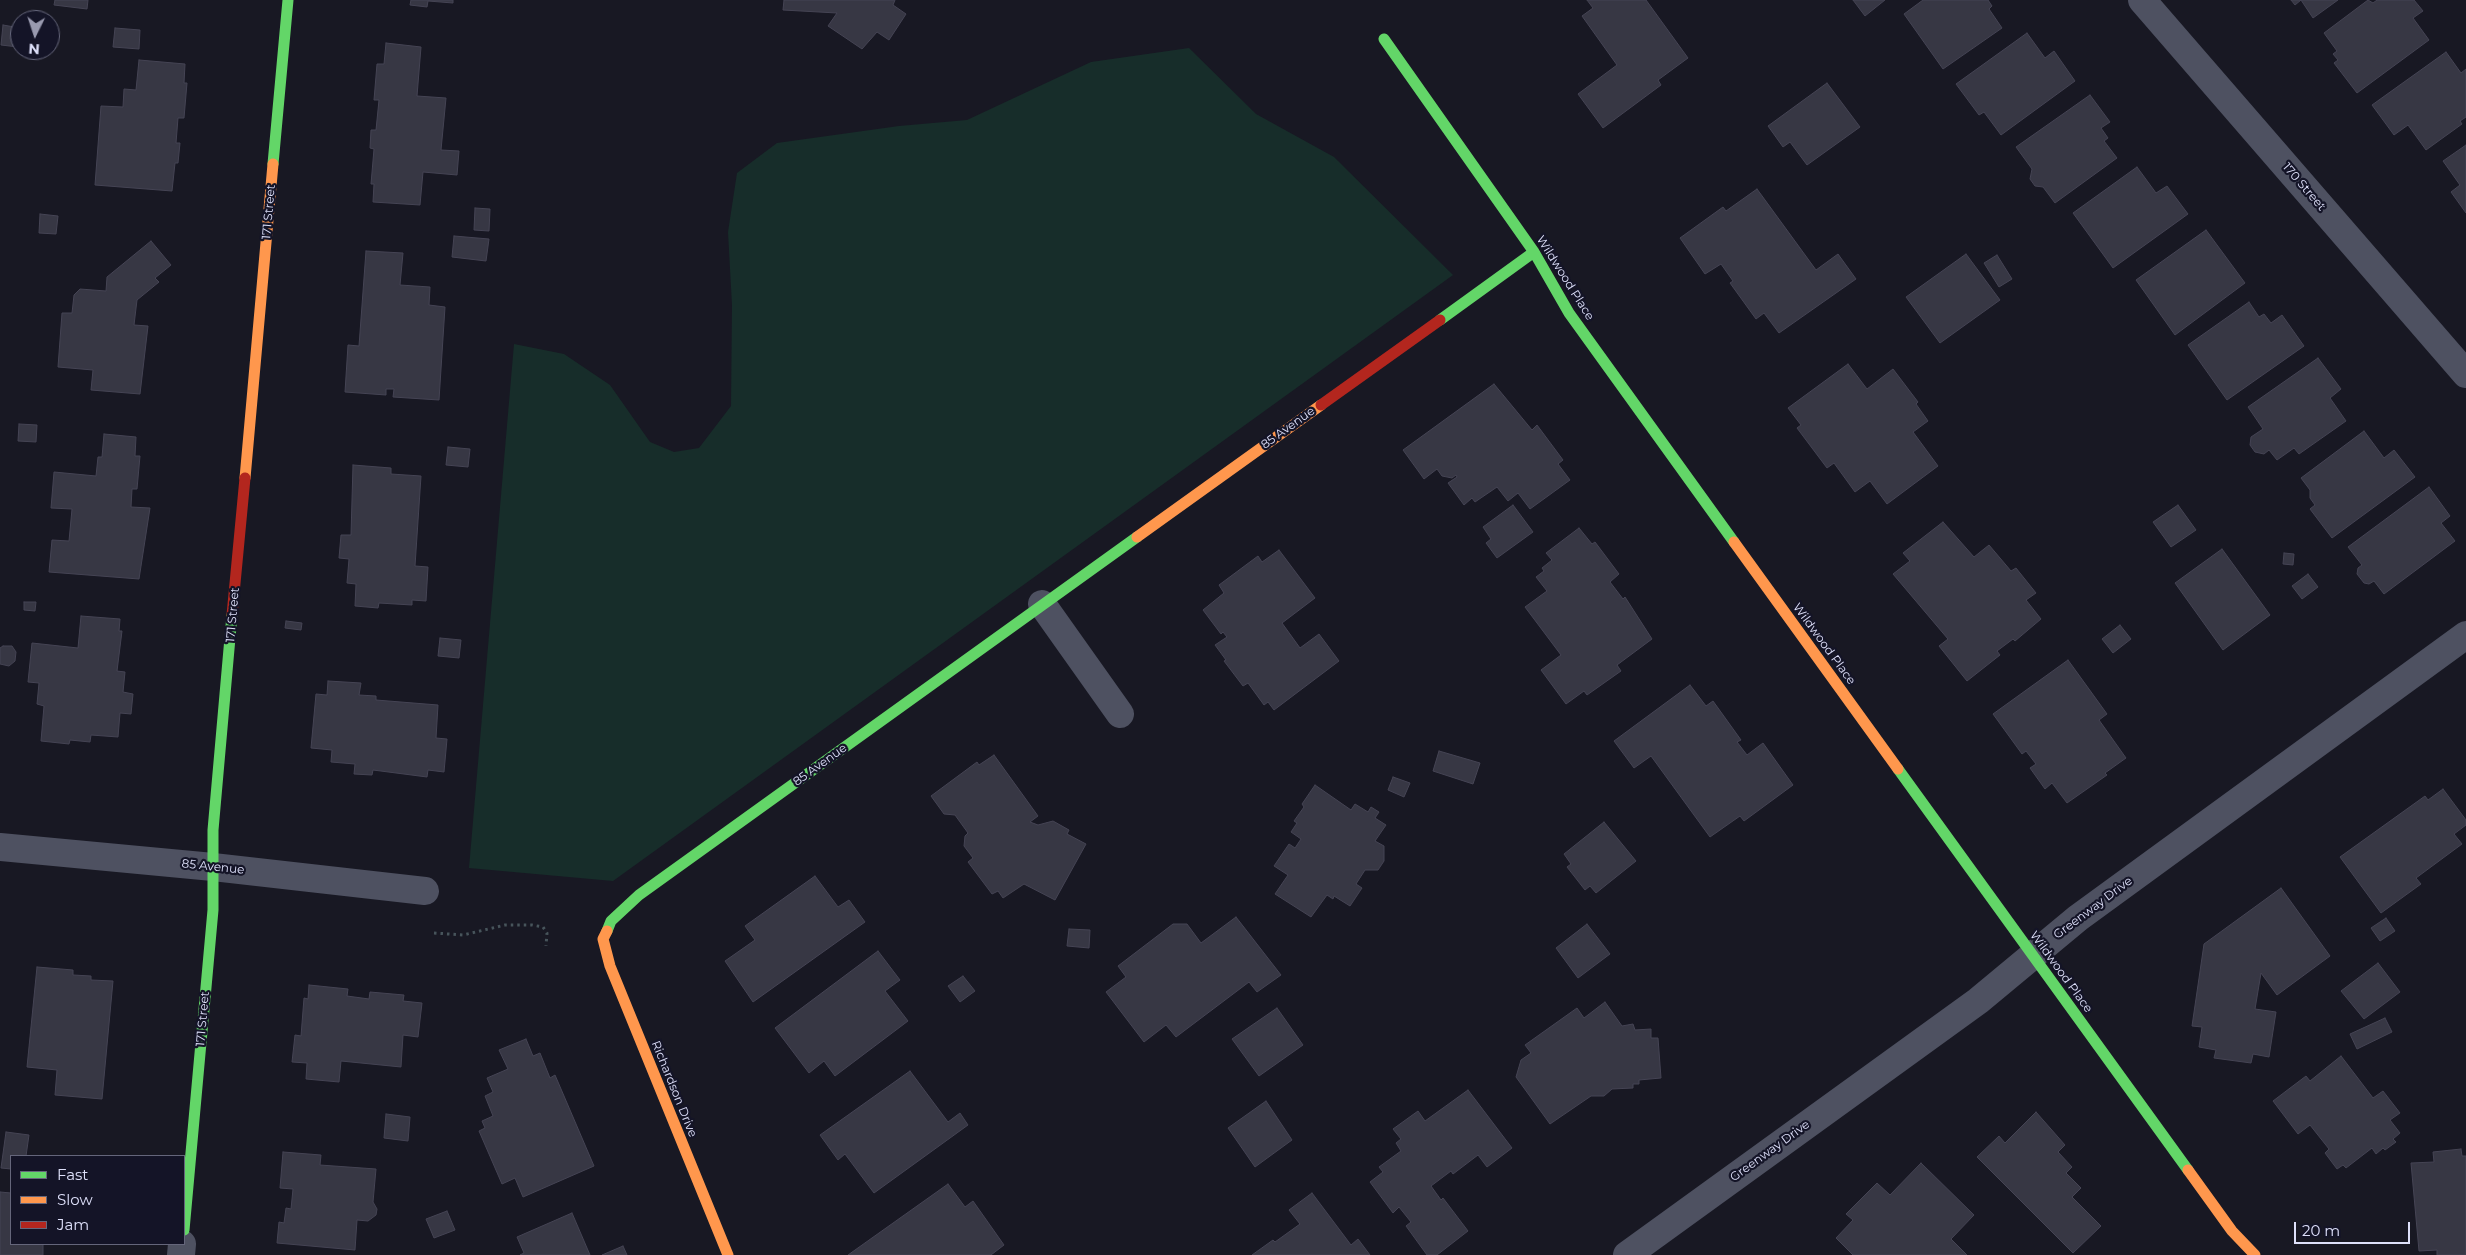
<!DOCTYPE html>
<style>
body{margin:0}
#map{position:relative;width:2466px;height:1255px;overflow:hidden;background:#181823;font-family:Montserrat,sans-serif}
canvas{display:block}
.legend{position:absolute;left:10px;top:1155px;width:175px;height:90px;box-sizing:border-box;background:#141427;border:1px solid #65667b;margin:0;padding:6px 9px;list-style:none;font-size:15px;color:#dee0fa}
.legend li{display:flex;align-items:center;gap:10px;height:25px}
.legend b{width:25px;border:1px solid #65667b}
.north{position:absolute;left:10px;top:10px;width:50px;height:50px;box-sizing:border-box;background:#141427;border:1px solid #65667b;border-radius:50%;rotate:184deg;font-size:14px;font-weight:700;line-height:20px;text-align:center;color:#dee0fa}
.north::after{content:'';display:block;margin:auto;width:18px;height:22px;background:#999aaf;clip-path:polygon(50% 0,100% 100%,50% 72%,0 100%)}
.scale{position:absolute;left:2294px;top:1222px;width:116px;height:22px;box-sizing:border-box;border:2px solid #dee0fa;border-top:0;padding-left:6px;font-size:15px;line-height:18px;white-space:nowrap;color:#dee0fa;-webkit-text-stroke:4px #141427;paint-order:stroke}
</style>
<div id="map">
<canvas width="2466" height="1255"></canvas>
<ul class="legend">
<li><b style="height:6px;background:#63d668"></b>Fast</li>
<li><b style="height:6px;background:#ff974d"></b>Slow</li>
<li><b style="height:6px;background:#b3261e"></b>Jam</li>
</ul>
<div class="north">N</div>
<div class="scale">20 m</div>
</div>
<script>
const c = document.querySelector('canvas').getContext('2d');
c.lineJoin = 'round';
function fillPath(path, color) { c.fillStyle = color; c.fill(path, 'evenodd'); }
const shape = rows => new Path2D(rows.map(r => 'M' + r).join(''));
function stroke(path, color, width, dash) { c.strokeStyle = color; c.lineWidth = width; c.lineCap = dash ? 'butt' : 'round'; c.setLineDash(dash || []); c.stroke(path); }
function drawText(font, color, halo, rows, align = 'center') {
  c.font = font + ' Montserrat,sans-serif'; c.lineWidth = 4.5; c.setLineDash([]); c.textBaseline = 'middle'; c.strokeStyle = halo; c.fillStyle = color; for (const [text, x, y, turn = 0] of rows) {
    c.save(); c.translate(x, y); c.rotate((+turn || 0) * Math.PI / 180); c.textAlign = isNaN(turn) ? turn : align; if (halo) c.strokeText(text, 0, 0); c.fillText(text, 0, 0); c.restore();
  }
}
fillPath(shape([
 [1189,48,1256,114,1334,157,1453,275,613,881,469,868,514,344,564,354,610,385,650,442,674,452,699,448,731,406,732,305,728,232,737,173,777,143,899,126,967,120,1091,62]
]), '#172d2a');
const building = shape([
 [55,0,88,0,87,9,54,5,55,0],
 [411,0,453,0,453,3,428,1,427,7,410,5,411,0],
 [784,0,895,0,893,5,906,14,889,40,877,32,862,49,828,26,837,13,783,10,784,0],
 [1587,0,1646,0,1688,58,1658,80,1661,85,1603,128,1578,94,1617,65,1582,16,1593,8,1587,0],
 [1853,0,1885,0,1865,16,1853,0],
 [1923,0,1988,0,1992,6,1989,9,2002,28,1943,69,1904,14,1923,0],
 [2291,0,2338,0,2313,18,2301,0,2295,5,2291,0],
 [2368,0,2373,3,2377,0,2414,0,2423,11,2413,18,2429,40,2357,93,2334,63,2338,60,2333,54,2337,51,2324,33,2368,0],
 [3,25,20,28,18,47,1,45,3,25],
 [115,28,140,30,139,49,113,47,115,28],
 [2027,33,2045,58,2054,51,2075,81,2001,135,1984,112,1979,115,1956,84,2027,33],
 [386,43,421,47,417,96,446,98,441,150,459,151,457,175,423,172,420,205,373,202,374,184,371,184,374,149,370,148,371,130,376,130,379,100,374,100,377,64,384,64,386,43],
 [2446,52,2461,73,2466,69,2466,117,2460,121,2462,124,2426,150,2408,125,2394,135,2372,105,2446,52],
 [139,60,185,64,184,83,187,83,184,118,178,118,176,143,180,143,178,163,175,163,172,191,95,185,101,106,123,107,124,89,136,90,139,60],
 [1827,83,1860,127,1807,165,1790,142,1783,147,1768,126,1827,83],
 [2090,95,2110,122,2101,128,2108,138,2104,141,2117,158,2055,203,2043,187,2035,186,2030,179,2032,169,2016,147,2090,95],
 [2466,145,2466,213,2451,192,2460,185,2443,161,2466,145],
 [2137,167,2156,193,2167,186,2188,214,2113,268,2073,213,2137,167],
 [1757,189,1816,270,1838,254,1856,279,1779,333,1764,313,1756,319,1730,283,1733,281,1721,264,1705,274,1680,238,1723,207,1726,211,1757,189],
 [475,208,490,209,489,231,474,230,475,208],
 [40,214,58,216,56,234,39,233,40,214],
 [2206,230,2245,283,2175,335,2136,280,2206,230],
 [454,236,489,239,486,261,452,257,454,236],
 [151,241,171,265,155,278,159,282,137,300,134,325,148,326,140,394,91,390,93,370,58,367,62,313,72,313,74,295,80,289,106,291,107,277,151,241],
 [366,251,403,253,400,285,430,287,429,305,445,307,439,400,393,397,394,389,386,389,386,395,345,392,348,345,359,346,366,251],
 [1966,254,2000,300,1940,343,1906,297,1966,254],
 [1997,255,2012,279,1999,287,1984,263,1997,255],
 [2249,302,2259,317,2264,314,2271,323,2282,315,2304,346,2227,400,2188,345,2249,302],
 [2318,358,2341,389,2330,398,2346,421,2299,454,2294,448,2277,460,2269,450,2264,454,2255,452,2250,445,2251,437,2263,429,2248,407,2318,358],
 [1848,364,1867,389,1893,369,1918,402,1916,404,1928,421,1913,432,1938,466,1887,504,1870,481,1855,492,1834,463,1827,468,1797,428,1801,425,1788,408,1848,364],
 [1494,384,1532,430,1537,425,1563,460,1558,464,1570,480,1530,509,1518,493,1508,501,1497,487,1475,502,1472,498,1464,505,1448,483,1457,477,1456,475,1452,478,1442,476,1437,469,1424,479,1403,450,1494,384],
 [19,424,37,425,36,442,18,441,19,424],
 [2364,431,2384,458,2394,450,2415,477,2332,538,2310,509,2315,505,2310,498,2310,490,2301,478,2364,431],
 [104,434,136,437,135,456,140,456,137,489,132,489,131,507,150,508,139,579,49,572,52,540,69,541,72,509,51,508,54,472,96,476,98,457,102,457,104,434],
 [448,447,470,449,468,467,446,465,448,447],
 [353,465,391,468,391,474,421,476,415,566,428,567,426,601,412,600,412,605,379,603,378,608,355,606,356,584,347,583,349,559,339,558,341,535,351,535,353,465],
 [2429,487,2450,516,2441,523,2455,541,2384,594,2374,581,2369,584,2364,583,2357,574,2358,568,2362,565,2348,547,2429,487],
 [1513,505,1533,532,1497,558,1486,543,1491,539,1483,527,1513,505],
 [2178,505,2196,530,2171,547,2153,522,2178,505],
 [1943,522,1974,557,1989,545,2011,571,2016,568,2036,593,2026,600,2041,619,2015,641,2013,639,1997,651,2000,655,1967,681,1939,646,1948,639,1893,574,1910,561,1903,553,1943,522],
 [1579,528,1592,544,1595,542,1619,574,1610,582,1623,599,1625,597,1652,639,1617,665,1621,671,1587,695,1584,691,1566,704,1541,670,1561,655,1525,607,1547,591,1536,577,1544,571,1542,568,1552,560,1546,553,1579,528],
 [2222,549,2270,615,2223,650,2175,583,2222,549],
 [1279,550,1315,598,1282,623,1300,648,1319,634,1339,661,1274,710,1268,702,1264,705,1248,683,1243,686,1224,661,1226,660,1215,645,1227,637,1223,632,1221,634,1203,610,1224,593,1219,585,1258,556,1262,562,1279,550],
 [2284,553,2294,554,2293,565,2283,564,2284,553],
 [2308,574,2318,587,2302,599,2292,586,2308,574],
 [24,602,36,602,35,611,24,610,24,602],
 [81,616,120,619,119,631,122,631,117,671,125,672,123,692,133,694,131,714,120,713,118,737,91,735,90,742,70,740,69,744,41,741,44,706,37,704,39,683,28,682,32,643,78,648,81,616],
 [286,621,302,623,301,630,285,628,286,621],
 [2120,625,2131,639,2113,653,2102,639,2120,625],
 [440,638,461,640,459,658,438,656,440,638],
 [3,646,12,646,16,652,15,661,9,666,0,664,0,648,3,646],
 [2068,660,2107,714,2099,720,2126,758,2105,773,2107,775,2067,803,2052,783,2045,789,2030,768,2036,764,2026,751,2022,754,1993,714,2068,660],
 [328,681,361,683,359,695,376,696,376,700,438,705,436,738,447,739,444,772,428,770,427,777,373,770,372,775,354,774,355,764,331,762,332,750,311,748,316,694,327,695,328,681],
 [1690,685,1706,706,1713,701,1741,740,1737,742,1747,755,1763,743,1793,785,1744,821,1740,816,1710,837,1651,756,1634,768,1614,741,1690,685],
 [1439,751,1480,763,1473,784,1433,771,1439,751],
 [994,755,1038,816,1030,822,1038,825,1053,821,1069,830,1067,834,1086,844,1055,900,1024,884,1003,898,998,891,992,894,968,862,973,858,964,846,965,836,968,833,955,815,944,814,931,796,977,762,979,765,994,755],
 [1393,777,1410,783,1404,797,1388,790,1393,777],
 [1315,785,1351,810,1355,804,1368,812,1371,807,1379,812,1375,818,1386,825,1375,841,1384,846,1384,861,1378,870,1365,870,1356,884,1362,888,1350,906,1334,896,1333,899,1327,895,1311,917,1275,894,1288,875,1274,866,1289,844,1295,848,1301,839,1291,832,1297,823,1294,821,1304,807,1302,804,1315,785],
 [2443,789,2466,820,2466,825,2454,834,2462,844,2416,878,2421,884,2381,913,2340,857,2425,796,2428,800,2443,789],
 [1604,822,1636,861,1596,893,1590,886,1585,890,1567,867,1571,864,1564,854,1604,822],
 [815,876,838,907,849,900,865,922,753,1002,725,961,755,940,745,926,815,876],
 [2281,888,2330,956,2277,995,2261,973,2255,1009,2276,1012,2269,1057,2253,1054,2251,1063,2214,1058,2216,1050,2199,1047,2202,1027,2192,1026,2204,944,2281,888],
 [1236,917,1281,975,1257,992,1249,982,1176,1037,1166,1025,1144,1042,1106,992,1126,977,1118,966,1173,924,1187,924,1201,943,1236,917],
 [2386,918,2395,931,2380,941,2371,928,2386,918],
 [1587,924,1610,954,1578,978,1556,948,1587,924],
 [1069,929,1090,930,1089,948,1067,946,1069,929],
 [878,951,900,980,885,991,908,1021,835,1076,824,1061,809,1073,775,1028,878,951],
 [2378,963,2400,992,2364,1019,2341,991,2378,963],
 [37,967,73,970,73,975,91,976,91,980,113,981,102,1099,55,1095,57,1070,27,1067,37,967],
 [963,976,975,991,960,1002,948,986,963,976],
 [309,985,348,989,347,996,369,999,370,992,404,995,403,1001,422,1003,418,1037,403,1035,401,1067,341,1061,339,1082,306,1079,307,1063,292,1062,295,1035,301,1036,304,998,308,999,309,985],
 [1605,1002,1622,1026,1633,1024,1635,1030,1651,1029,1651,1038,1658,1038,1661,1078,1639,1080,1639,1084,1633,1084,1633,1088,1612,1089,1604,1096,1591,1096,1550,1124,1516,1077,1521,1060,1531,1053,1525,1045,1577,1008,1584,1018,1605,1002],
 [1277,1008,1303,1045,1259,1076,1232,1039,1277,1008],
 [2385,1018,2392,1032,2357,1049,2350,1034,2385,1018],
 [526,1039,533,1056,540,1053,550,1078,555,1075,594,1166,523,1197,515,1178,502,1184,479,1131,485,1128,482,1121,493,1116,485,1096,493,1092,487,1078,508,1069,499,1050,526,1039],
 [2341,1056,2373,1098,2383,1091,2400,1113,2390,1120,2400,1133,2393,1139,2396,1142,2385,1150,2383,1148,2376,1154,2372,1148,2346,1168,2343,1165,2337,1169,2325,1153,2329,1149,2310,1125,2298,1134,2273,1101,2306,1076,2310,1081,2341,1056],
 [910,1071,948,1122,960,1113,968,1125,874,1193,845,1154,838,1160,820,1135,910,1071],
 [1468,1090,1512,1148,1487,1167,1478,1155,1453,1174,1451,1171,1431,1186,1441,1200,1443,1198,1468,1231,1437,1255,1427,1255,1406,1226,1411,1222,1399,1207,1393,1213,1370,1182,1383,1172,1379,1167,1401,1151,1396,1143,1401,1139,1393,1129,1418,1111,1425,1121,1468,1090],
 [1266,1101,1292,1140,1255,1167,1228,1128,1266,1101],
 [2036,1112,2065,1145,2058,1152,2072,1167,2066,1173,2081,1188,2072,1197,2101,1226,2073,1253,1977,1157,1999,1136,2005,1143,2036,1112],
 [386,1114,410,1117,408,1141,384,1138,386,1114],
 [6,1132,29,1135,26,1156,11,1156,11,1169,1,1168,6,1132],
 [2461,1149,2462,1156,2466,1156,2466,1255,2437,1255,2437,1250,2419,1251,2411,1163,2434,1162,2433,1152,2461,1149],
 [283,1152,321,1155,320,1165,376,1169,373,1202,377,1209,376,1215,368,1221,357,1220,355,1250,277,1243,279,1222,284,1223,286,1208,291,1209,293,1189,280,1188,283,1152],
 [1921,1163,1974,1215,1951,1239,1967,1255,1853,1255,1836,1238,1853,1220,1846,1214,1877,1183,1890,1195,1921,1163],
 [948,1184,965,1207,973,1201,1004,1245,991,1255,848,1255,948,1184],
 [0,1192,11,1193,11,1244,43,1244,43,1255,0,1255,0,1192],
 [1312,1193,1351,1245,1358,1239,1370,1255,1252,1255,1273,1240,1275,1242,1300,1224,1289,1210,1312,1193],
 [447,1211,455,1230,434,1238,426,1219,447,1211],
 [572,1213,590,1255,520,1255,524,1253,517,1237,572,1213],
 [623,1246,627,1255,602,1255,623,1246]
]);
fillPath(building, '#373744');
stroke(building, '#454454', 1);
stroke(shape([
 [434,933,463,935,505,925,532,925,543,927,547,933,546,946]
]), '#47545b', 3, [2.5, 4]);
stroke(shape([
 [2142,0,2466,374],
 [1042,604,1120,714],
 [0,847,213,867,425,891],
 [181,1255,182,1244],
 [1627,1255,1978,1001,2078,918,2466,635]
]), '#4e5161', 28);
stroke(shape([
 [1384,39,1534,252,1569,313,1734,542],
 [273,164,288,0],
 [1440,320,1534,252],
 [1898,769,2188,1170],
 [607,931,611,921,639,895,1137,537],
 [184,1230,213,910,213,830,232,615]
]), '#63d668', 11);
stroke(shape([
 [245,478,273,164],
 [1137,537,1321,405],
 [1734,542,1898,769],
 [607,931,603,939,610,966,728,1255],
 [2188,1170,2232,1231,2255,1255]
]), '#ff974d', 11);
stroke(shape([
 [1321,405,1440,320],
 [232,615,245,478]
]), '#b3261e', 11);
drawText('12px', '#dee0fa', '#141427', [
 ["170 Street",2304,187,49],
 ["171 Street",269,212,-85],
 ["Wildwood Place",1565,278,58],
 ["85 Avenue",1288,428,-36],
 ["171 Street",233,615,-85],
 ["Wildwood Place",1824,644,54],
 ["85 Avenue",820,765,-36],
 ["85 Avenue",213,867,6],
 ["Greenway Drive",2093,908,-37],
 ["Wildwood Place",2061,972,54],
 ["171 Street",203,1019,-85],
 ["Richardson Drive",674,1089,68],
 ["Greenway Drive",1770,1151,-36]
]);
</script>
